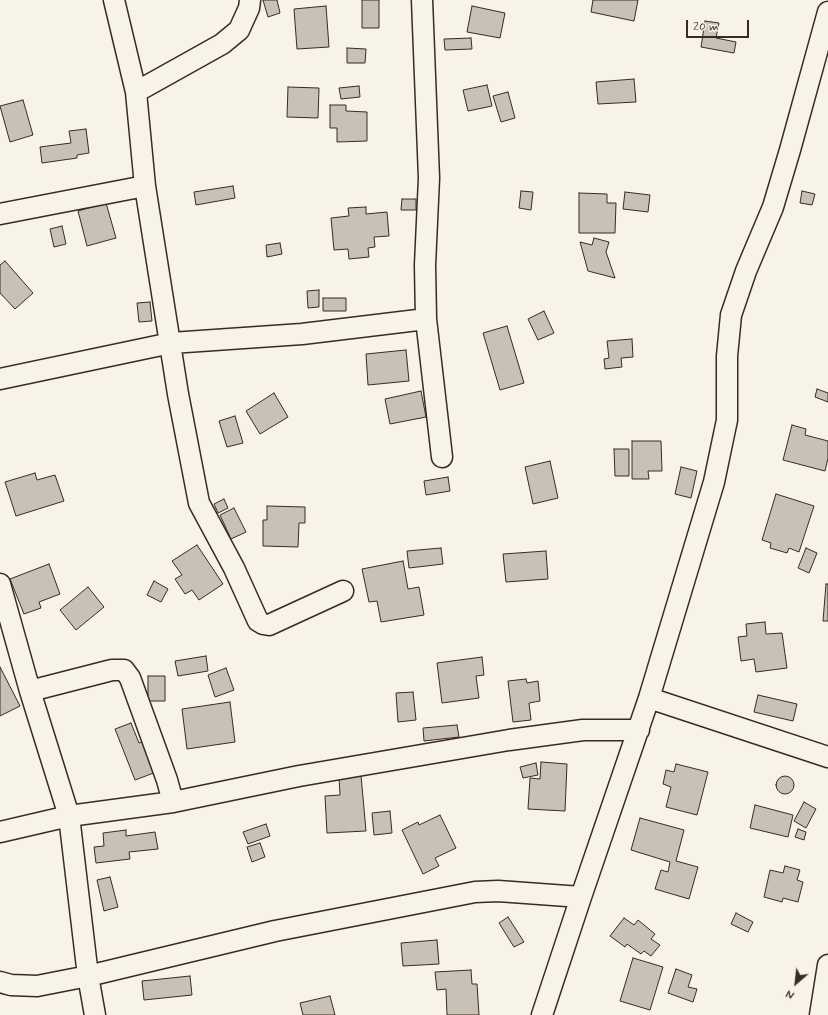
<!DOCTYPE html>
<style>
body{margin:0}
#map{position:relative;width:828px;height:1015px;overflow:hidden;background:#f7f3e8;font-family:Mynerve,sans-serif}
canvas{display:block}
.north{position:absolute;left:776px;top:963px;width:40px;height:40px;-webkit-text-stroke:3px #f7f3e8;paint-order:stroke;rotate:208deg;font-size:11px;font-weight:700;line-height:16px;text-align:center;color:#3b2a1e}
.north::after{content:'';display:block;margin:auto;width:14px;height:18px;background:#3b2a1e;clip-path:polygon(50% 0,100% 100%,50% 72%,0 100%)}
.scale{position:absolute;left:686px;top:20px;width:63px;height:18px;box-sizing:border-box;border:2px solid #3b2a1e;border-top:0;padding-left:5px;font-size:12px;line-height:14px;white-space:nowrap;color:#3b2a1e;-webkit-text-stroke:3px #f7f3e8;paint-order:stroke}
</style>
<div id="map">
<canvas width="828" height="1015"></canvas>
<div class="north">N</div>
<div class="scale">20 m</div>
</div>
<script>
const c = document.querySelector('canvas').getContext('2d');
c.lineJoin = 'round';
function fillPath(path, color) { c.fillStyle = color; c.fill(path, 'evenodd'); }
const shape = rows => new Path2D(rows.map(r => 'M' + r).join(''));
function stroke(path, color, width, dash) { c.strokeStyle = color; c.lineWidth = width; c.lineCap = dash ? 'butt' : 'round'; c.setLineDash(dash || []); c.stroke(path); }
const building = shape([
 [263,0,277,0,280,13,268,17,263,0],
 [362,0,379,0,379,28,362,28,362,0],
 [593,0,638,0,634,21,591,12,593,0],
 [326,6,329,47,297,49,294,9,326,6],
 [472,6,505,13,500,38,467,32,472,6],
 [705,21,719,23,716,38,736,42,734,53,701,47,705,21],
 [471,38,472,49,445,50,444,39,471,38],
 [347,48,366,49,365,63,347,63,347,48],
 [634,79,636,102,598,104,596,82,634,79],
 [487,85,492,106,468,111,463,90,487,85],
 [359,86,360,97,341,99,339,88,359,86],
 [288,87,319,88,318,118,287,117,288,87],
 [508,92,515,118,501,122,493,96,508,92],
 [23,100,33,135,10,142,0,106,23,100],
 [330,105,346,105,346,111,367,112,367,141,337,142,337,128,330,128,330,105],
 [86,129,89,153,77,155,77,158,42,163,40,147,71,143,69,131,86,129],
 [233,186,235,198,196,205,194,192,233,186],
 [521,191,533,192,531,210,519,208,521,191],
 [802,191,815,194,812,205,800,203,802,191],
 [625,192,650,195,648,212,623,209,625,192],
 [579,193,607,194,607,203,616,203,615,233,579,233,579,193],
 [402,199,416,199,416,210,401,210,402,199],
 [106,203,116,238,87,246,78,211,106,203],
 [366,207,366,214,387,212,389,236,374,237,375,247,368,248,369,257,349,259,348,249,334,250,331,218,349,216,348,208,366,207],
 [62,226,66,244,54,247,50,229,62,226],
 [594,238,609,242,606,252,615,278,588,271,580,242,592,245,594,238],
 [280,243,282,254,267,257,266,245,280,243],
 [5,261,33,293,15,309,0,293,0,265,5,261],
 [319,290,319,307,308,308,307,291,319,290],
 [323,298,346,298,346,311,323,311,323,298],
 [150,302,152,321,139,322,137,303,150,302],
 [544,311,554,333,538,340,528,319,544,311],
 [507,326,524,383,500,390,483,333,507,326],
 [632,339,633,357,621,358,622,367,605,369,604,359,609,358,607,341,632,339],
 [406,350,409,381,368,385,366,354,406,350],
 [817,389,828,393,828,402,815,397,817,389],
 [421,391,426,417,390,424,385,399,421,391],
 [274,393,288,417,260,434,246,411,274,393],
 [235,416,243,443,227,447,219,421,235,416],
 [792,425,806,429,805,435,828,441,828,458,825,471,783,460,792,425],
 [632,441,661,441,662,471,648,471,649,479,632,479,632,441],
 [614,449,629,449,629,476,615,476,614,449],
 [550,461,558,498,533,504,525,467,550,461],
 [681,467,697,471,691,498,675,494,681,467],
 [35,473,37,480,55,475,64,501,16,516,5,482,35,473],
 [448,477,450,491,426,495,424,481,448,477],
 [776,494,814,506,799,552,789,548,787,553,770,548,771,543,762,540,776,494],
 [224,499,228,508,218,513,214,504,224,499],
 [267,506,305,507,305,523,299,523,298,547,263,546,263,520,267,520,267,506],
 [234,508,246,532,231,539,220,515,234,508],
 [197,545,223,584,199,600,192,590,185,594,175,579,182,575,172,561,197,545],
 [441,548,443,564,409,568,407,551,441,548],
 [806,548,817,553,809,573,798,568,806,548],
 [546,551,548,579,506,582,503,554,546,551],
 [403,561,408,589,419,587,424,615,381,622,377,601,369,602,362,569,403,561],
 [49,564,60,594,39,602,41,608,24,614,10,579,49,564],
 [154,581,168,589,161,602,147,595,154,581],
 [826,584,828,584,828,621,823,621,826,584],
 [88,587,104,607,76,630,60,610,88,587],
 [765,622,766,634,782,633,787,668,756,672,754,659,741,661,738,637,747,636,746,624,765,622],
 [206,656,208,671,178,676,175,661,206,656],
 [482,657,484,675,476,676,479,698,442,703,437,663,482,657],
 [0,667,20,706,0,716,0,667],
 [226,668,234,690,215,697,208,675,226,668],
 [148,676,165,676,165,701,148,701,148,676],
 [526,679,527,683,538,681,540,701,529,703,531,720,513,722,508,681,526,679],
 [413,692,416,720,398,722,396,693,413,692],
 [758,695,797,704,793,721,754,712,758,695],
 [230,702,235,742,187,749,182,709,230,702],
 [131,723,139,743,146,740,159,771,135,780,115,729,131,723],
 [457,725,459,737,424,741,423,728,457,725],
 [541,762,567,764,565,811,528,809,530,778,540,779,541,762],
 [536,763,538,775,523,778,520,767,536,763],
 [676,764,708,772,697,815,666,807,671,787,663,784,666,770,674,772,676,764],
 [361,775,366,831,327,833,325,796,340,795,339,777,361,775],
 '776 785a9 9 0 1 1 18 0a9 9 0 1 1-18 0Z',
 [804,802,816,809,806,828,794,821,804,802],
 [755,805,793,815,788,837,750,828,755,805],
 [390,811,392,833,374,835,372,813,390,811],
 [440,815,456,848,435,858,439,866,423,874,402,830,418,822,419,825,440,815],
 [640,818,684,830,676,861,698,867,689,899,655,889,661,870,668,872,670,862,631,850,640,818],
 [266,824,270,836,248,844,243,832,266,824],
 [798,829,806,832,804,840,795,837,798,829],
 [126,830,126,836,155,832,158,849,129,852,130,859,96,863,94,847,104,846,103,833,126,830],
 [260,843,265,857,252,862,247,847,260,843],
 [785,866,800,870,797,880,803,882,798,902,783,898,782,902,764,897,770,870,783,873,785,866],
 [110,877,118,907,104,911,97,880,110,877],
 [736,913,753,922,748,932,731,924,736,913],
 [508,917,524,942,514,947,499,923,508,917],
 [624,918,634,925,638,920,655,934,651,939,660,945,651,956,644,951,641,954,627,944,625,947,610,936,624,918],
 [437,940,439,964,403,966,401,943,437,940],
 [633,958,663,967,650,1010,620,1001,633,958],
 [676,969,692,975,688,987,697,989,693,1002,668,993,676,969],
 [471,970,472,984,477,984,479,1015,447,1015,446,989,437,990,435,972,471,970],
 [190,976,192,995,144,1000,142,981,190,976],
 [330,996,335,1015,303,1015,300,1003,330,996]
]);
fillPath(building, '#c8c1b6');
stroke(building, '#3b2a1e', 1);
const minor = shape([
 [114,0,136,92],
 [250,0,249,8,239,30,222,44,136,92,145,186,178,394,199,503,234,568,258,621,263,624,269,625,343,591],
 [0,214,145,186],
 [426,319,442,457],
 [0,379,171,343,302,334,426,319,425,265,429,178,422,0],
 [0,584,30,691,69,816,0,832],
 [30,691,112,670,124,670,130,678,167,780,173,802,299,776,509,740,583,730,639,730],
 [649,698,828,757],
 [0,982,11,985,37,986,88,976,275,931,475,892,498,891,581,897],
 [95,1015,88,976,69,816,173,802],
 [542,1015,581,897,649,698,714,482,727,420,727,356,731,315,746,271,773,207,790,150,828,12],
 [820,1015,828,965]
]);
stroke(minor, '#3b2a1e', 23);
stroke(minor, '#f7f3e8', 20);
</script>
